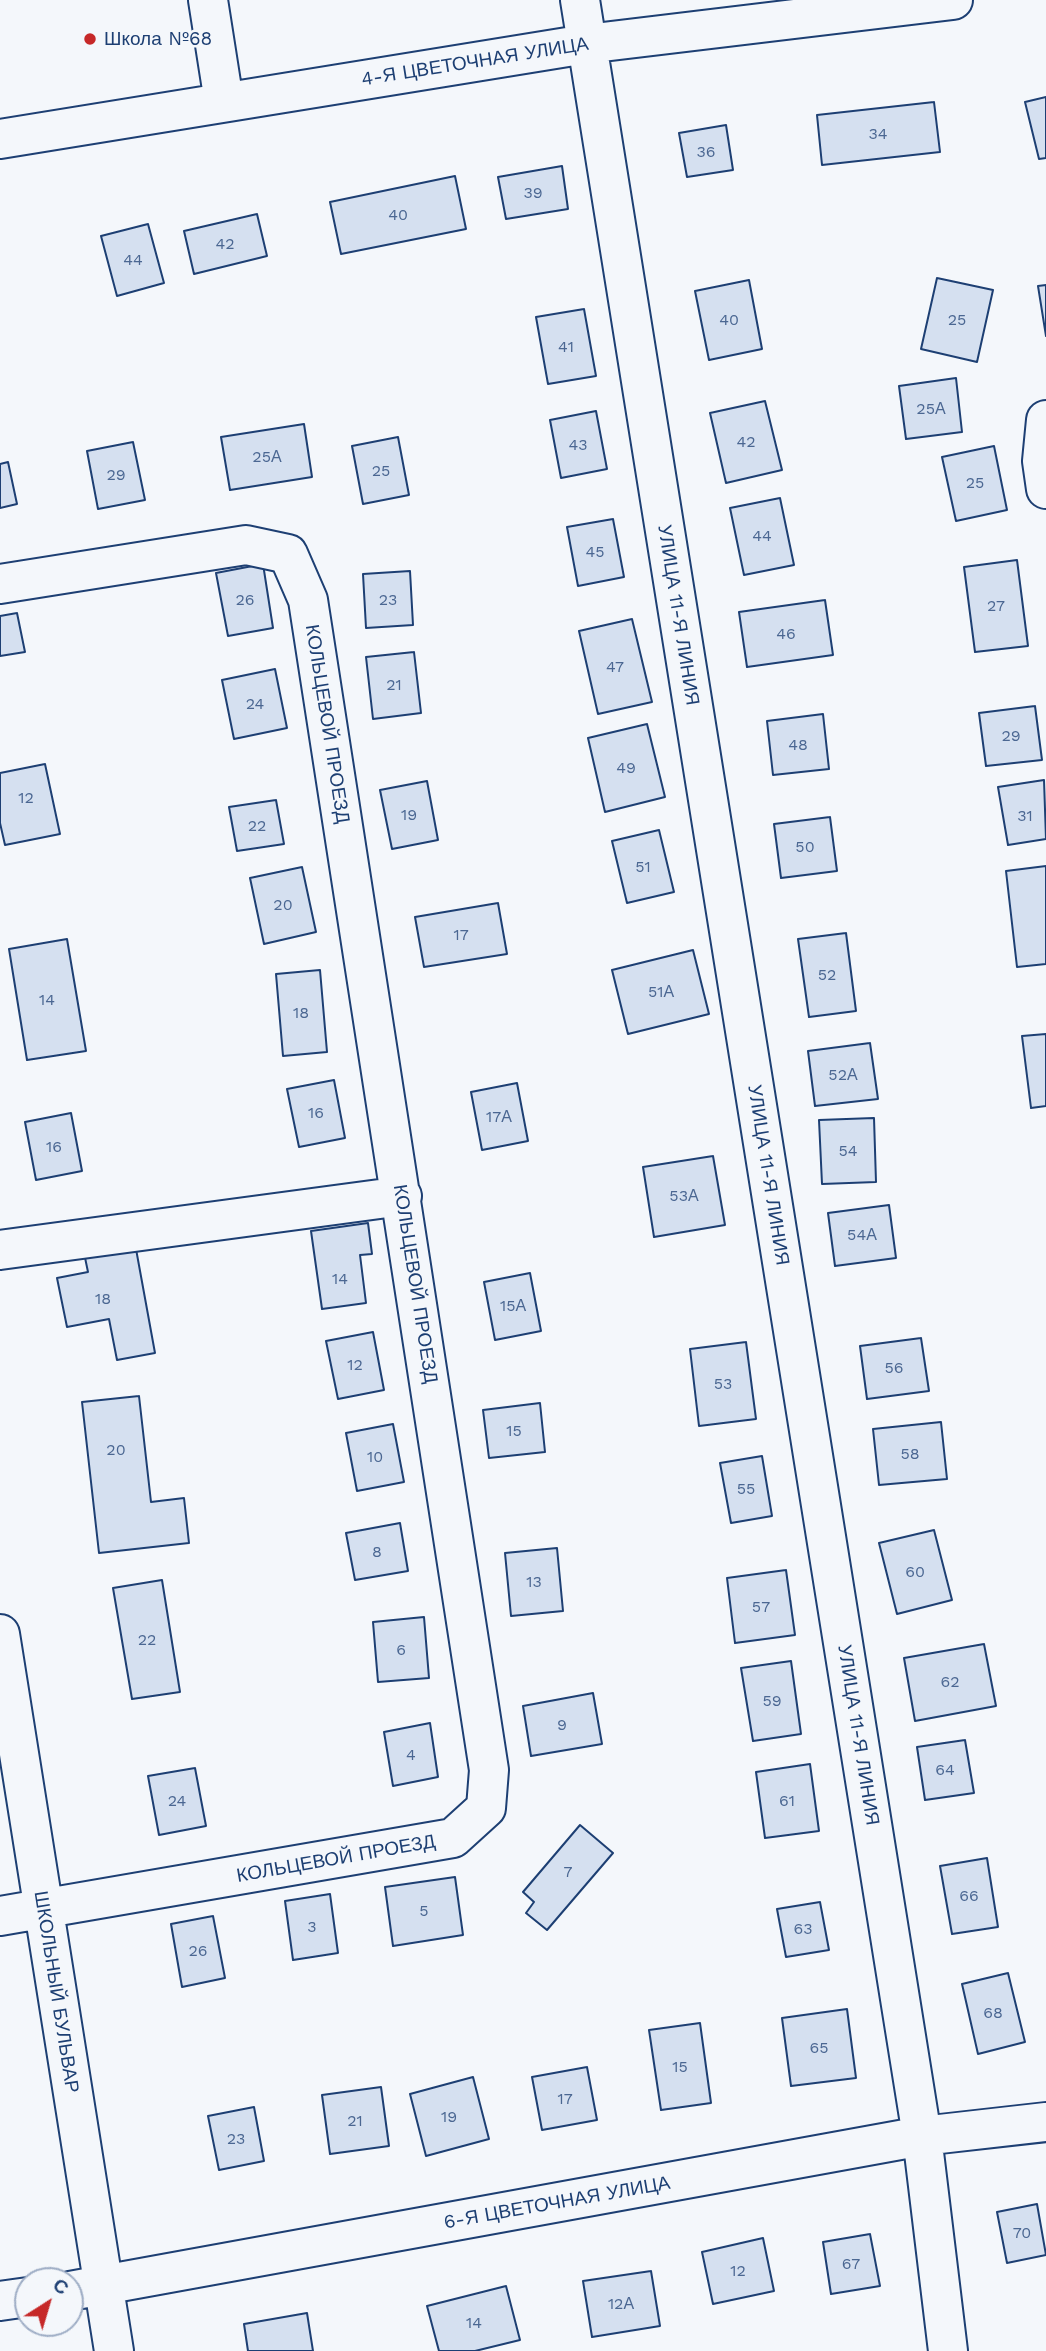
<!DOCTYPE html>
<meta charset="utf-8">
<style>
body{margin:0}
#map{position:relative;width:1046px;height:2351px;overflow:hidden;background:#f4f7fb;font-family:"Work Sans",sans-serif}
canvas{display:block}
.north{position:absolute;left:14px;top:2267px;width:70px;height:70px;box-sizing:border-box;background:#f4f7fb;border:2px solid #9eadc5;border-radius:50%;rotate:37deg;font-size:19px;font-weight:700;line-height:28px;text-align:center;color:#1d3f73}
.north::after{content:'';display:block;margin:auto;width:24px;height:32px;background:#c62828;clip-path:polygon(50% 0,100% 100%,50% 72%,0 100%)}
</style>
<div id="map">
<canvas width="1046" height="2351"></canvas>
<div class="north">С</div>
</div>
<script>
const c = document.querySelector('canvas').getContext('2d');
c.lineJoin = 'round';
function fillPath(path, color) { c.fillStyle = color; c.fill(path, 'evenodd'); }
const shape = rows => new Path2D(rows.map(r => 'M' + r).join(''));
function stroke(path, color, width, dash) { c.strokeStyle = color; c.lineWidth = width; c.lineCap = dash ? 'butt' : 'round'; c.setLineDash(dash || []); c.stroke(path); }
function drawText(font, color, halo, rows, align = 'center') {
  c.font = font + ' "Work Sans",sans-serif'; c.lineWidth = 5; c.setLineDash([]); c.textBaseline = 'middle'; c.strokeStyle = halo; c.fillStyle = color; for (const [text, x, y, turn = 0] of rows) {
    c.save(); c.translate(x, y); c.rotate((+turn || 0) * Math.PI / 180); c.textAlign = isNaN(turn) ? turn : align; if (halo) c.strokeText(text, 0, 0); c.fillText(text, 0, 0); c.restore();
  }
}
const building = shape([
 [1046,97,1046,158,1039,159,1025,102,1046,97],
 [934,102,940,152,822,165,817,115,934,102],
 [726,125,733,170,687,177,679,133,726,125],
 [562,166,568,209,506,219,498,177,562,166],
 [455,176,466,229,341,254,330,202,455,176],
 [257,214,267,256,194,274,184,231,257,214],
 [148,224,164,283,117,296,101,236,148,224],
 [937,278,993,290,977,362,921,349,937,278],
 [749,280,762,349,709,360,695,291,749,280],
 [1046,285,1046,336,1038,286,1046,285],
 [584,309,596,376,548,384,536,317,584,309],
 [956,378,962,432,906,439,899,386,956,378],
 [765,401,782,470,726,483,710,413,765,401],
 [596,411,607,469,561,478,550,420,596,411],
 [304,424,312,477,230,490,221,437,304,424],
 [398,437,409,495,363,504,352,446,398,437],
 [133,442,145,500,98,509,87,451,133,442],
 [994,446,1007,510,956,521,942,457,994,446],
 [8,462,17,504,0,508,0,464,8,462],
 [780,498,794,565,744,575,730,508,780,498],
 [613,519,624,577,578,586,567,527,613,519],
 [1017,560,1028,646,975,652,964,567,1017,560],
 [263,564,273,628,228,636,216,573,263,564],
 [410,571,413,625,366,628,363,574,410,571],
 [825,600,833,655,747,667,739,612,825,600],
 [17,613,25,652,0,656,0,616,17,613],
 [632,619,652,702,598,714,579,631,632,619],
 [414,652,421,713,373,719,366,657,414,652],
 [275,669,287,728,234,739,222,680,275,669],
 [1035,706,1042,760,986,766,979,713,1035,706],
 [823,714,829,769,773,775,767,721,823,714],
 [647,724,665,797,605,812,588,738,647,724],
 [45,764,60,834,5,845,0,823,0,773,45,764],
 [1044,780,1046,839,1008,845,998,787,1044,780],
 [427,781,438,840,392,849,380,790,427,781],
 [276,800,284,844,237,851,229,807,276,800],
 [830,817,837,871,781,878,774,824,830,817],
 [659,830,674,892,627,903,612,841,659,830],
 [1046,866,1046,964,1017,967,1006,871,1046,866],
 [302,867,316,932,264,944,250,878,302,867],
 [498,903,507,954,424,967,415,917,498,903],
 [846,933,856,1011,809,1017,798,939,846,933],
 [67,939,86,1051,27,1060,9,949,67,939],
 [693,950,709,1014,628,1034,612,970,693,950],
 [320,970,327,1052,283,1056,276,974,320,970],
 [1046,1034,1046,1106,1031,1108,1022,1036,1046,1034],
 [870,1043,878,1099,815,1106,808,1051,870,1043],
 [334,1080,345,1138,299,1147,287,1089,334,1080],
 [517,1083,528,1141,482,1150,471,1092,517,1083],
 [71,1113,82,1171,36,1180,25,1122,71,1113],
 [874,1118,876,1182,822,1184,819,1120,874,1118],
 [713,1156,725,1225,654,1237,643,1167,713,1156],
 [889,1205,896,1258,835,1266,828,1213,889,1205],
 [368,1223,372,1254,360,1255,366,1303,322,1309,311,1231,368,1223],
 [134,1238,155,1353,117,1360,109,1319,67,1327,57,1278,88,1272,83,1248,134,1238],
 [530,1273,541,1331,495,1340,484,1282,530,1273],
 [373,1332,384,1390,338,1399,326,1341,373,1332],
 [921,1338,929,1391,867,1399,860,1346,921,1338],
 [746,1342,756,1419,699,1426,690,1349,746,1342],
 [139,1396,151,1502,184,1498,189,1543,99,1553,82,1402,139,1396],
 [540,1403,545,1452,489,1458,483,1410,540,1403],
 [941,1422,947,1479,879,1485,873,1429,941,1422],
 [393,1424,404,1482,357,1491,346,1433,393,1424],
 [762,1456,772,1516,731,1523,720,1463,762,1456],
 [400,1523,408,1571,355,1580,346,1533,400,1523],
 [934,1530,952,1600,897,1614,879,1543,934,1530],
 [557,1548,563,1611,511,1616,505,1553,557,1548],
 [786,1570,795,1635,735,1643,727,1578,786,1570],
 [162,1580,180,1692,132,1699,113,1588,162,1580],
 [424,1617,429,1678,378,1682,373,1622,424,1617],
 [984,1644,996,1706,915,1721,904,1658,984,1644],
 [791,1661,801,1734,753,1741,741,1668,791,1661],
 [593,1693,602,1744,531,1756,523,1706,593,1693],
 [430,1723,438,1777,393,1786,384,1732,430,1723],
 [965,1740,974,1793,925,1800,917,1747,965,1740],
 [810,1764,819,1831,765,1838,756,1772,810,1764],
 [195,1768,206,1826,159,1835,148,1776,195,1768],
 [580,1825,613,1853,547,1930,526,1913,534,1902,523,1892,580,1825],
 [987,1858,998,1927,952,1934,940,1866,987,1858],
 [455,1877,463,1935,393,1946,385,1887,455,1877],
 [330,1894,338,1953,293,1960,285,1901,330,1894],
 [820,1902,829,1950,786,1957,777,1909,820,1902],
 [213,1916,225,1978,182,1987,171,1924,213,1916],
 [1008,1973,1025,2042,978,2054,962,1984,1008,1973],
 [847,2009,856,2078,791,2086,782,2018,847,2009],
 [700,2023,711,2103,661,2110,649,2030,700,2023],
 [587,2067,597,2120,542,2130,532,2077,587,2067],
 [473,2077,489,2139,426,2156,410,2094,473,2077],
 [381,2087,389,2146,330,2154,322,2095,381,2087],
 [254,2107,264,2161,219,2170,208,2116,254,2107],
 [1037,2204,1046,2255,1007,2263,997,2212,1037,2204],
 [870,2234,880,2286,831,2294,823,2242,870,2234],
 [763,2238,774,2291,713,2304,702,2252,763,2238],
 [651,2271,660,2326,592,2337,583,2281,651,2271],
 [506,2286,520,2340,475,2351,439,2351,427,2306,506,2286],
 [307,2313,313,2351,248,2351,244,2324,307,2313]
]);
fillPath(building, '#d5e0f0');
stroke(building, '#1d3f73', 2);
const minor = shape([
 [208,0,224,102],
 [580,0,922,2136,948,2351],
 [0,139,586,44,953,0],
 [1046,420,1042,461,1046,489],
 [0,584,246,545,288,554,308,600,489,1770,486,1808,453,1838,0,1916],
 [0,1250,402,1196],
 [0,1634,114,2351],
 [70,2291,922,2136,1046,2122],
 [0,2301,28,2297]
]);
stroke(minor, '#1d3f73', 42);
stroke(minor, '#f4f7fb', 38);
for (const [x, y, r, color] of [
 [90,39,7,"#c62828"]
]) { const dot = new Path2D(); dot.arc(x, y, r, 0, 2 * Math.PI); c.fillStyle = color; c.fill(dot); stroke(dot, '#f4f7fb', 2.5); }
drawText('16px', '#4b6792', null, [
 ["34",878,134],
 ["36",706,152],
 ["39",533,193],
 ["40",398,215],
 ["42",225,244],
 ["44",133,260],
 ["40",729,320],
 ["25",957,320],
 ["41",566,347],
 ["25А",931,409],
 ["42",746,442],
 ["43",578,445],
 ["25А",267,457],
 ["25",381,471],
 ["29",116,475],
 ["25",975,483],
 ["44",762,536],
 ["45",595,552],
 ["26",245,600],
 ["23",388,600],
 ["27",996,606],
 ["46",786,634],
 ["47",615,667],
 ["21",394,685],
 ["24",255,704],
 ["29",1011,736],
 ["48",798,745],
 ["49",626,768],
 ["12",26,798],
 ["19",409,815],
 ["31",1025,816],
 ["22",257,826],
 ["50",805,847],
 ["51",643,867],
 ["20",283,905],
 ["17",461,935],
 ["52",827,975],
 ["51А",661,992],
 ["14",47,1000],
 ["18",301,1013],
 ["52А",843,1075],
 ["16",316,1113],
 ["17А",499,1117],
 ["16",54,1147],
 ["54",848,1151],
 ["53А",684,1196],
 ["54А",862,1235],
 ["14",340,1279],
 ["18",103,1299],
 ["15А",513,1306],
 ["12",355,1365],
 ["56",894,1368],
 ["53",723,1384],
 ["15",514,1431],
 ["20",116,1450],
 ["58",910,1454],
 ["10",375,1457],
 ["55",746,1489],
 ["8",377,1552],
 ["60",915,1572],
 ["13",534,1582],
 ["57",761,1607],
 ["22",147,1640],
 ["6",401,1650],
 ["62",950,1682],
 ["59",772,1701],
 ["9",562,1725],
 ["4",411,1755],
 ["64",945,1770],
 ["24",177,1801],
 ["61",787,1801],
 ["7",568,1872],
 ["66",969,1896],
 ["5",424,1911],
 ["3",312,1927],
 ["63",803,1929],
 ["26",198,1951],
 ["68",993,2013],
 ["65",819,2048],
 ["15",680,2067],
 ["17",565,2099],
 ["19",449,2117],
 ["21",355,2121],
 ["23",236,2139],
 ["70",1022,2233],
 ["67",851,2264],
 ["12",738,2271],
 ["12А",621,2304],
 ["14",474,2323]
]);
drawText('19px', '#1d3f73', '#f4f7fb', [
 ["Школа №68",104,39]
], 'left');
drawText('19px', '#1d3f73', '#f4f7fb', [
 ["4-Я ЦВЕТОЧНАЯ УЛИЦА",475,62,-9],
 ["УЛИЦА 11-Я ЛИНИЯ",678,615,81],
 ["КОЛЬЦЕВОЙ ПРОЕЗД",327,724,81],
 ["УЛИЦА 11-Я ЛИНИЯ",768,1175,81],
 ["КОЛЬЦЕВОЙ ПРОЕЗД",415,1284,81],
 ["УЛИЦА 11-Я ЛИНИЯ",858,1735,81],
 ["КОЛЬЦЕВОЙ ПРОЕЗД",336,1859,-10],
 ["ШКОЛЬНЫЙ БУЛЬВАР",56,1992,81],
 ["6-Я ЦВЕТОЧНАЯ УЛИЦА",557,2203,-10]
]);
</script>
